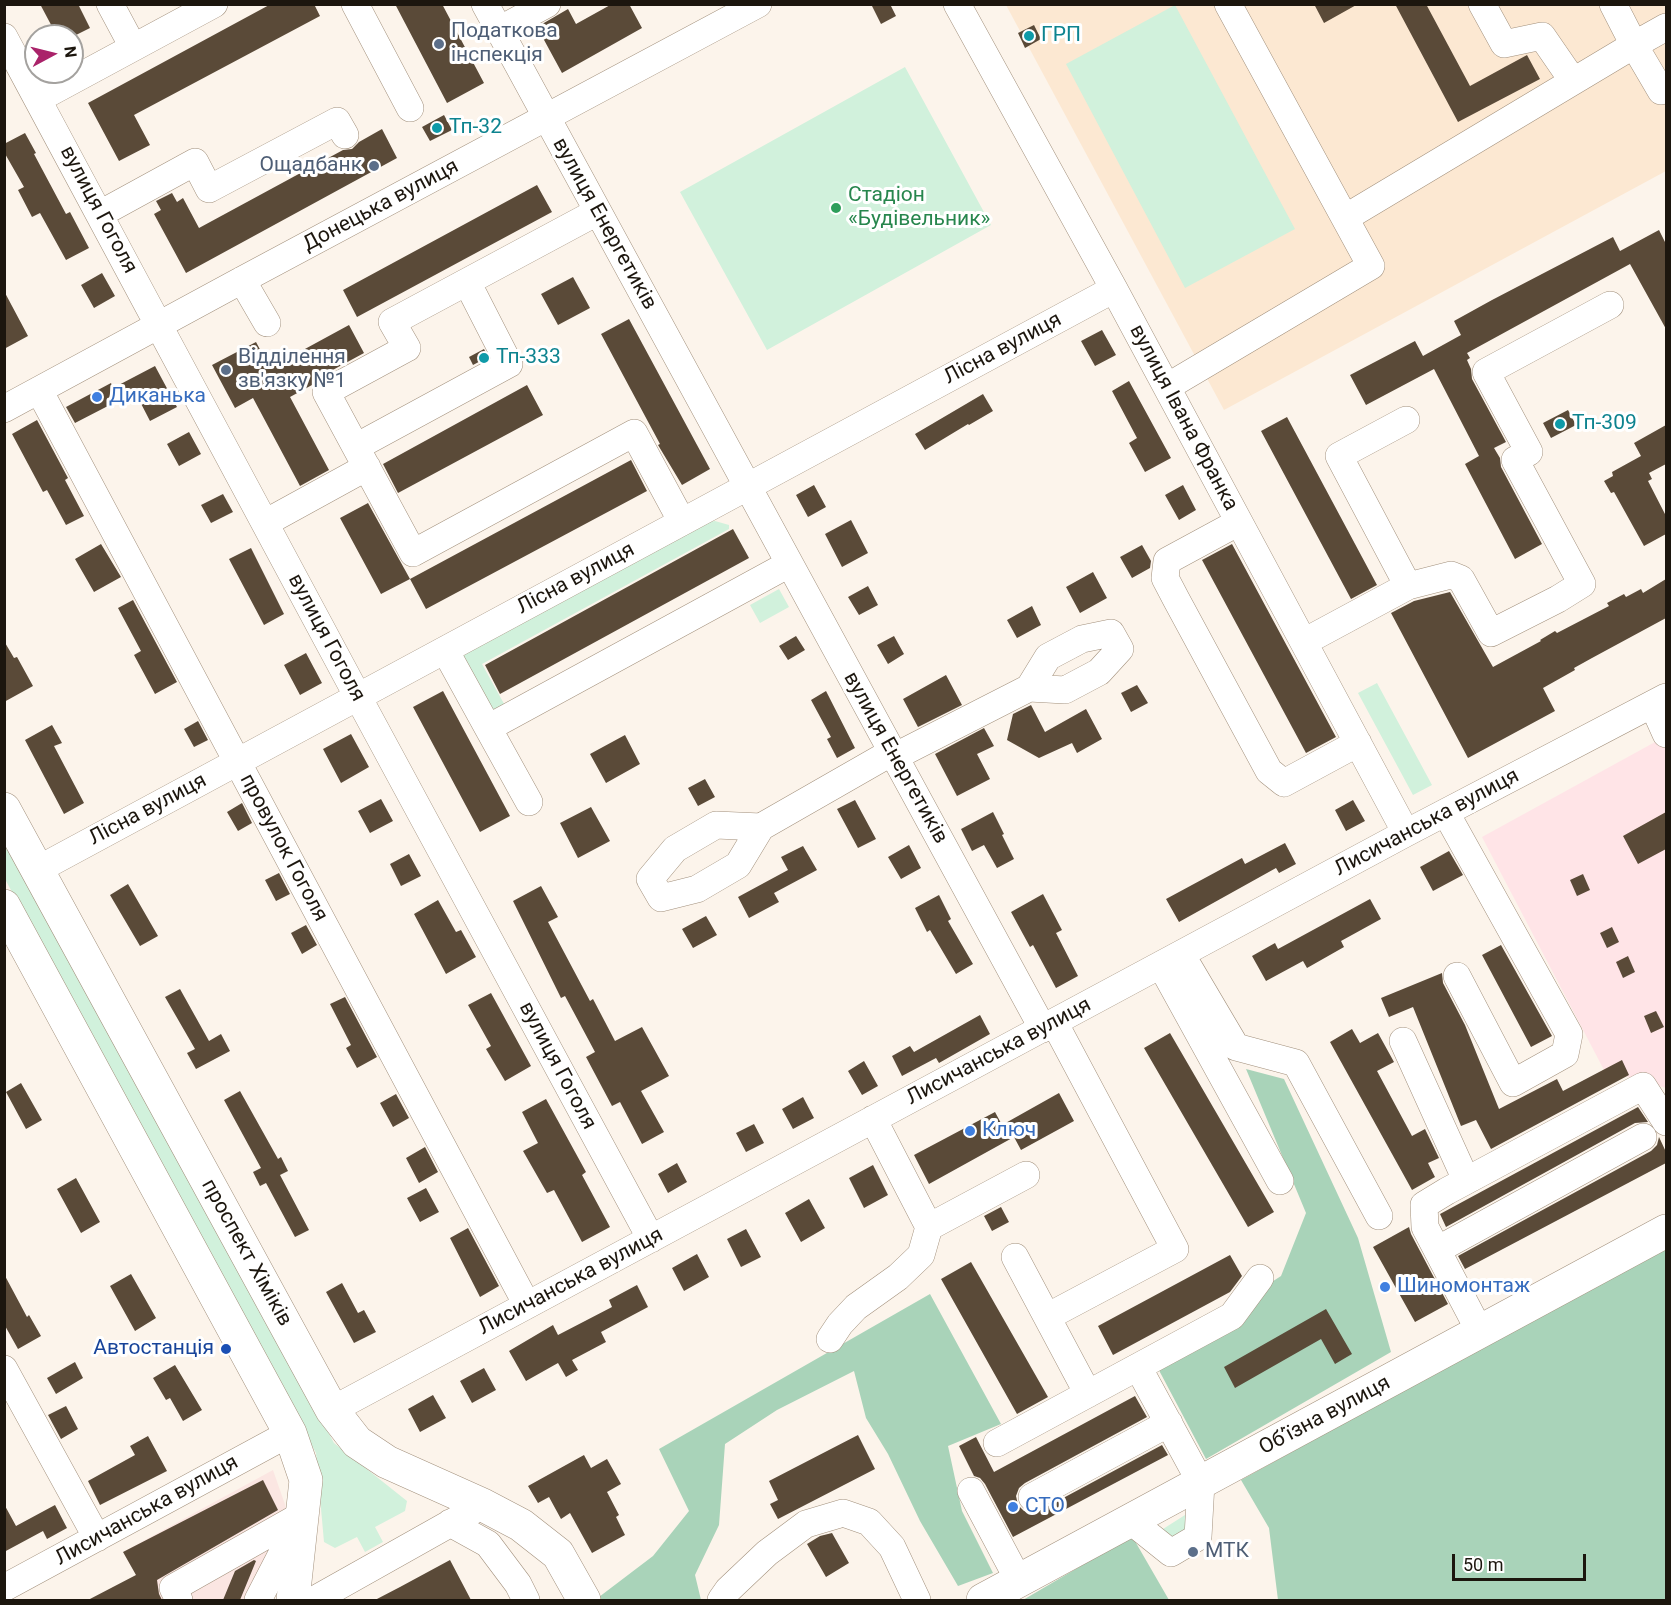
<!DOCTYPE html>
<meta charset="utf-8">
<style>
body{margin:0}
#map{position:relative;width:1671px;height:1605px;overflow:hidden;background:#fcf4eb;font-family:Roboto,sans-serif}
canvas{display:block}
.frame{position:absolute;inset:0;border:6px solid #1c160e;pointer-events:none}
.north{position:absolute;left:24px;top:24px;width:60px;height:60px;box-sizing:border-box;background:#fff;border:2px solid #a4a29f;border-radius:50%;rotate:83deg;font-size:16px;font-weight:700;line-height:24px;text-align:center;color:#1c160e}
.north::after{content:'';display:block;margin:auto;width:21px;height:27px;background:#aa236a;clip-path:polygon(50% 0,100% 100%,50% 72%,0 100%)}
.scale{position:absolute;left:1452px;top:1554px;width:134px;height:27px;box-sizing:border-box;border:3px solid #1c160e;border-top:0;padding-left:8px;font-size:18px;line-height:21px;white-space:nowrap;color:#1c160e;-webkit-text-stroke:4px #fff;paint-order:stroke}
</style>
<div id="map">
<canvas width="1671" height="1605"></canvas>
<div class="frame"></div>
<div class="north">N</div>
<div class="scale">50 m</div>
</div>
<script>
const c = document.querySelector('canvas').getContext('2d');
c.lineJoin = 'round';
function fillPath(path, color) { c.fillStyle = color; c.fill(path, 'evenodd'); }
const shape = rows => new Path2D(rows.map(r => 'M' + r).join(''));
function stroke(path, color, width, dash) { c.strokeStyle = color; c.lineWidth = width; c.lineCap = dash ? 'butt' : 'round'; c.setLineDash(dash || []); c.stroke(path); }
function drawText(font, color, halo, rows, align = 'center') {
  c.font = font + ' Roboto,sans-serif'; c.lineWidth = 6; c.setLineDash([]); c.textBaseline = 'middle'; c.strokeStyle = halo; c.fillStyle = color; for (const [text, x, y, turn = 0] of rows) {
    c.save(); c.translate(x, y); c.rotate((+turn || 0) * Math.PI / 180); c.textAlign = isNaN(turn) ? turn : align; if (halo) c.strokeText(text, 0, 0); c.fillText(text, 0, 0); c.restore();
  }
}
fillPath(shape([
 [1006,5,1666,5,1666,171,1224,410]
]), '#fce8d2');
fillPath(shape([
 [273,1470,289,1516,250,1600,151,1600,123,1552]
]), '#fbe6e2');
fillPath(shape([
 [1666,736,1666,1088,1604,1070,1482,837]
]), '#ffe4e7');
fillPath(shape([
 [1175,5,1295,229,1185,288,1066,64],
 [905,67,991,225,767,350,680,192],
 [715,521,729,525,729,529,482,664,508,711,495,713,461,656,701,523],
 [779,589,789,607,760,623,750,605],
 [1377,683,1432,785,1413,795,1358,693],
 [4,836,334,1443,407,1501,405,1511,375,1527,383,1542,365,1552,357,1537,335,1548,324,1542,316,1453,5,879],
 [1185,1515,1188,1517,1193,1523,1173,1541,1162,1531,1163,1529]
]), '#d1f1dc');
fillPath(shape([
 [1246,1069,1284,1079,1358,1238,1391,1352,1206,1459,1153,1359,1281,1276,1306,1213],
 [1666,1245,1666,1600,1278,1600,1269,1528,1241,1480],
 [930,1294,1001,1424,948,1446,962,1511,993,1573,958,1586,920,1521,888,1454,866,1418,854,1371,777,1410,725,1444,719,1525,695,1575,701,1600,601,1600,599,1597,653,1556,689,1511,659,1449],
 [1132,1536,1169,1600,1023,1600]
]), '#a9d3b9');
fillPath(shape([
 [40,4,78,4,90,28,74,36,57,36],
 [271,4,314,4,320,16,134,115,150,145,119,161,88,103],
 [395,4,442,4,484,83,447,103],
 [612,4,629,4,642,28,562,73,537,27,568,9,576,24],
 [871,4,890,4,896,16,881,24],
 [1314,4,1358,4,1324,23],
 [1395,4,1426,4,1470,86,1527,55,1540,79,1458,122],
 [1034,25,1041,39,1025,48,1018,33],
 [444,115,452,130,430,141,422,127],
 [382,129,397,158,186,273,154,214,161,210,156,201,172,193,177,202,183,198,199,228,343,150,352,149,359,142],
 [25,133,36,153,34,154,66,214,70,212,89,248,66,260,40,213,32,217,18,190,24,187,4,152,4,144],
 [537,185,552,212,357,317,343,290],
 [1659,230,1666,244,1666,329,1630,264,1467,353,1470,358,1467,360,1471,369,1472,379,1506,442,1494,448,1500,458,1501,467,1542,544,1515,559,1465,464,1479,456,1434,369,1366,405,1350,375,1415,341,1423,356,1461,335,1454,321,1492,300,1613,237,1620,251],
 [102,273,115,296,94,308,81,285],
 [573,277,590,308,558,325,541,294],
 [4,291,28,336,4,349],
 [629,319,710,469,682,485,658,445,660,444,601,334],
 [349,325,364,353,318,378,312,385,290,397,329,470,300,486,253,398,235,408,212,365,256,342,270,368],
 [1102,330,1116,355,1095,366,1081,341],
 [484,349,488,357,473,365,469,357],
 [155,366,177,407,150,421,135,392,75,423,66,407,111,383,113,388],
 [1129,381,1171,458,1145,472,1129,443,1137,438,1112,391],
 [527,385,543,415,398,493,383,464],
 [983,394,993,411,969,425,968,424,925,450,915,434],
 [1568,410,1576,425,1551,438,1543,423],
 [1287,417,1377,585,1351,599,1261,431],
 [37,420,68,478,65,480,84,516,66,525,47,490,43,492,12,434],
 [1666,425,1666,464,1649,473,1652,479,1648,481,1666,516,1666,534,1644,546,1614,492,1611,493,1604,481,1613,476,1612,472,1641,456,1634,443],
 [189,432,201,454,179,466,167,444],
 [631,460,647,491,426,609,410,579],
 [814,485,826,507,808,517,796,495],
 [1183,485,1196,510,1179,520,1165,495],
 [223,494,233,512,211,523,201,505],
 [368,503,410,579,381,594,340,518],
 [851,520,868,553,842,567,825,534],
 [733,529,749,558,500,694,485,665],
 [101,544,121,577,94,592,75,559],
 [1232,544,1336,737,1306,753,1202,560],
 [1142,545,1151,561,1150,568,1132,578,1120,557],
 [251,548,284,614,264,625,229,559],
 [1093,572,1107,598,1080,613,1066,587],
 [1666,579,1666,618,1592,658,1574,668,1575,670,1543,688,1555,711,1468,758,1391,613,1414,601,1450,592,1493,667,1541,641,1540,640,1555,631,1557,633,1609,606,1607,603,1624,594,1626,597,1641,589,1643,593],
 [868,586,878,605,859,615,848,597],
 [133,600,177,682,155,694,134,655,141,651,118,608],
 [1032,606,1041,625,1017,638,1007,620],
 [796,636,805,650,788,660,779,646],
 [894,636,904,654,888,664,877,645],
 [4,641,14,658,17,657,33,686,4,702],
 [306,653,322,683,300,695,284,665],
 [946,675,962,705,918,727,903,699],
 [1137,685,1148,703,1131,712,1121,693],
 [443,691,510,816,480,832,413,707],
 [826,691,855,748,837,758,827,739,831,737,811,700],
 [1031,705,1045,732,1086,709,1102,739,1077,753,1072,743,1039,758,1007,740,1013,714],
 [198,721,208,740,194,747,184,729],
 [52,725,62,743,54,746,84,803,64,814,25,740],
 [984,728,994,746,977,754,990,779,957,796,935,754],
 [351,734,369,767,341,783,323,749],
 [625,735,640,764,606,783,590,754],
 [705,779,715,797,698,806,688,788],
 [381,799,393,821,370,833,358,811],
 [855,800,876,839,858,848,837,809],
 [1353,800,1365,821,1346,831,1335,810],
 [242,803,252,823,238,831,227,812],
 [591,807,610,841,578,858,560,823],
 [993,812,1004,834,1002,835,1014,859,997,868,984,845,972,851,961,829],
 [1666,812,1666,849,1638,864,1623,836],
 [1285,843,1296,864,1279,873,1276,868,1179,922,1166,899,1242,858,1245,864],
 [909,845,921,868,901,879,888,857],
 [803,846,817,870,774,893,779,902,749,918,738,897,788,870,781,857],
 [1449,851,1463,875,1433,891,1420,867],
 [409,854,421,876,401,886,390,864],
 [279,873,290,894,276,901,265,880],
 [1583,874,1590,890,1577,896,1570,880],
 [128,884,158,936,140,946,110,895],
 [541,886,558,917,548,922,590,1001,593,999,615,1041,642,1027,669,1076,641,1091,664,1132,642,1144,620,1102,612,1106,586,1057,595,1052,565,996,561,998,513,901],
 [1043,894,1062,930,1056,933,1078,976,1056,988,1033,945,1030,947,1011,912],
 [939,895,951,919,948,921,973,964,956,974,930,930,927,932,915,908],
 [1370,899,1381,919,1341,941,1344,947,1307,968,1303,961,1266,981,1252,956,1275,943,1278,949],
 [438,900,456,932,461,930,476,957,446,974,414,914],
 [706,916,717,935,693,948,682,929],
 [306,925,317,945,302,954,291,933],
 [1612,927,1619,942,1607,948,1600,933],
 [1501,945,1552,1036,1531,1047,1482,955],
 [1628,956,1635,972,1623,978,1616,962],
 [1442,973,1443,983,1465,1025,1499,1109,1557,1079,1563,1091,1622,1060,1629,1075,1491,1149,1476,1120,1461,1126,1413,1007,1389,1017,1381,998],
 [180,989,209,1041,221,1034,230,1051,196,1069,187,1053,195,1049,165,997],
 [491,993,531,1066,505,1081,486,1049,491,1046,468,1005],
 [345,997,377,1057,357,1068,346,1048,351,1045,330,1004],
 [1656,1011,1664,1027,1651,1033,1644,1016],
 [980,1015,990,1034,939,1063,936,1058,902,1076,892,1056,910,1046,914,1052],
 [1352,1029,1360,1043,1378,1033,1394,1062,1377,1071,1412,1136,1425,1129,1439,1158,1428,1163,1435,1177,1412,1190,1330,1042],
 [1170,1033,1274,1212,1248,1227,1144,1048],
 [864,1061,878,1086,862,1095,848,1071],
 [21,1083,42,1120,26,1129,6,1092],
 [240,1091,278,1159,281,1157,288,1171,280,1175,309,1230,295,1237,266,1183,260,1186,253,1172,261,1168,224,1100],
 [1059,1093,1074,1121,1021,1150,1014,1137,929,1184,914,1155,995,1112,1002,1125],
 [396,1094,409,1118,393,1127,380,1103],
 [803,1097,814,1118,793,1129,782,1109],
 [546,1099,586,1172,582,1175,610,1227,582,1242,554,1190,547,1193,523,1151,538,1143,522,1112],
 [1638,1107,1648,1122,1635,1123,1446,1227,1440,1214],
 [754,1124,764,1143,746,1152,736,1133],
 [1659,1137,1666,1152,1666,1163,1465,1269,1458,1256,1651,1151,1657,1145],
 [425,1147,438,1172,419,1183,406,1158],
 [677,1163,687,1182,668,1193,658,1174],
 [873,1165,888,1195,864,1208,849,1178],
 [76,1178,100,1222,81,1233,57,1189],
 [426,1188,439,1212,420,1222,407,1198],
 [809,1199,825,1228,801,1242,785,1213],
 [1001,1207,1009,1222,992,1231,984,1216],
 [1409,1227,1411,1234,1448,1304,1415,1322,1373,1247],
 [468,1228,499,1286,480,1297,450,1238],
 [746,1229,761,1257,741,1267,727,1239],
 [697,1254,709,1277,684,1291,672,1268],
 [1230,1255,1242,1276,1230,1292,1113,1355,1098,1326],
 [971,1262,1048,1397,1017,1414,941,1279],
 [4,1274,27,1317,29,1315,41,1336,18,1349,4,1324],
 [131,1274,156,1318,135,1331,110,1286],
 [342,1283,358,1313,364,1310,376,1332,354,1343,326,1292],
 [637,1285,648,1307,601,1332,606,1342,572,1360,578,1370,566,1377,558,1363,526,1381,509,1351,553,1325,558,1335,612,1307,609,1300],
 [1326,1309,1352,1354,1335,1364,1321,1339,1235,1388,1224,1367],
 [75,1362,83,1378,56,1394,47,1378],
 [175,1365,202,1410,183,1421,170,1398,166,1400,153,1378],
 [484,1368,496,1390,472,1403,460,1381],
 [433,1395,446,1418,420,1432,408,1409],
 [1135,1396,1147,1417,1025,1483,1019,1488,1016,1496,1018,1505,1024,1511,1032,1513,1039,1511,1162,1445,1168,1455,1013,1537,985,1484,980,1478,974,1476,959,1446,976,1437,994,1472],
 [66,1406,78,1429,61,1439,48,1415],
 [858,1435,875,1469,778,1519,770,1504,778,1500,769,1481],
 [148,1436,167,1471,100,1505,88,1481,135,1455,130,1446],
 [584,1455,591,1468,607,1459,621,1484,607,1492,619,1515,616,1517,625,1535,592,1553,570,1513,561,1519,549,1497,538,1503,528,1486],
 [263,1480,278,1510,157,1580,159,1594,162,1600,88,1600,136,1575,123,1552],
 [4,1504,16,1526,55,1505,67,1528,47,1539,43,1531,4,1552],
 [832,1533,849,1563,826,1577,807,1544,820,1536],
 [254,1560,256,1561,240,1600,223,1600,235,1571],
 [450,1560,471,1600,375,1600,400,1587]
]), '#5a4a38');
const minor = shape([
 [110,4,133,47],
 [355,4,410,108],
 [485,4,1043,1029],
 [957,4,1114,289,1406,833],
 [1482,4,1504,44,1542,36,1573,81],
 [1666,27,1634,45,1661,91,1666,89],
 [499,30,547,4],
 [4,37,358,697,651,1239],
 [38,99,214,4],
 [597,212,392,322,407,348,326,392,413,553,634,433,682,522],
 [100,214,195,162,209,189,337,121,345,135],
 [1345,218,1634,45,1613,4],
 [242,280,267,323],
 [1167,387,1371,266,1228,4],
 [39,390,527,1305],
 [4,409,242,280,758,4],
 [1406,420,1339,456,1408,586],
 [356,447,509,364,467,282],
 [1239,522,1167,561,1165,578,1176,599,1269,771,1284,783,1358,743],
 [265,523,367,467],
 [1304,642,1408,586,1451,575,1461,579,1491,633,1558,599,1582,584,1515,460,1529,452,1486,372,1610,305],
 [445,650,488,728,789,564],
 [1653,705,1666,734],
 [488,728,529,802],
 [894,757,1029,688,1048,657,1082,639,1111,633,1120,649,1099,672,1065,690,1029,688],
 [1446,813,1569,1034,1565,1054,1513,1083,1457,976],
 [761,827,716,825,675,849,650,879,661,898,697,889,738,865,761,827,892,752],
 [37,870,1114,289],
 [1181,954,1236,1047,1296,1063,1379,1216],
 [1161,965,1280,1181],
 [1403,1041,1466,1180],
 [873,1119,929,1227,1026,1175],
 [1437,1250,1643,1137],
 [1015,1257,1088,1394],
 [1047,1317,1175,1249,1054,1022],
 [1480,1332,1425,1227,1424,1205,1447,1191,1643,1086,1666,1122],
 [830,1339,840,1324,856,1307,898,1277,921,1255,929,1227],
 [4,1369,97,1538],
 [332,1410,1406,833,1666,697],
 [997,1443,1232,1316,1260,1278],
 [971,1491,1019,1581],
 [1032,1497,1169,1423],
 [1131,1521,1171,1553,1198,1537,1201,1483,1138,1367],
 [450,1523,488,1544,518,1584,526,1600],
 [4,1588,290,1433],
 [179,1600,173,1588,302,1515,258,1600],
 [314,1600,483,1505],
 [721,1600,728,1590,767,1553,806,1524,843,1513,869,1522,892,1547,917,1600]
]);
const major = shape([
 [4,809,332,1410,357,1442,387,1462,483,1505,521,1525,558,1554,584,1600],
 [4,906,290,1433,306,1480,293,1600],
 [983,1600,1666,1231]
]);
stroke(minor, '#a2907c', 28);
stroke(major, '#a2907c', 34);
stroke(minor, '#fff', 27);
stroke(major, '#fff', 33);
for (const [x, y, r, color] of [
 [1029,36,6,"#0f9aa8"],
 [439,44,6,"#5c6f8a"],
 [437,128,6,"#0f9aa8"],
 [374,166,6,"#5c6f8a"],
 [836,208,6,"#2e9e5b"],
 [484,358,6,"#0f9aa8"],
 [226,370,6,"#5c6f8a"],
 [97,397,6,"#3f7fe0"],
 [1560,424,6,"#0f9aa8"],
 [970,1131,6,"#3f7fe0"],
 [1385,1287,6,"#3f7fe0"],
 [226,1349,6,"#1a4fb4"],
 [1013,1507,6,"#3f7fe0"],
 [1193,1552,6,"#5c6f8a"]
]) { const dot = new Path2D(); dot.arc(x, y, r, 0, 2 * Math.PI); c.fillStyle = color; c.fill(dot); stroke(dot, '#fff', 2); }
drawText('21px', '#4e5e75', '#fff', [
 ["Податкова",451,32],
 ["інспекція",451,56],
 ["Ощадбанк",362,166,"right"],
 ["Відділення",238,358],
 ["зв'язку №1",238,382],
 ["МТК",1205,1552]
], 'left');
drawText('21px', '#0d838f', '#fff', [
 ["ГРП",1041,36],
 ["Тп-32",449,128],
 ["Тп-333",496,358],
 ["Тп-309",1572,424]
], 'left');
drawText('21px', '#27864d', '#fff', [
 ["Стадіон",848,196],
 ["«Будівельник»",848,220]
], 'left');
drawText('21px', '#1c160e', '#fff', [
 ["Донецька вулиця",381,206,-28],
 ["вулиця Гоголя",98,210,62],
 ["вулиця Енергетиків",604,224,61],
 ["Лісна вулиця",1003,349,-28],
 ["вулиця Івана Франка",1183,418,62],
 ["Лісна вулиця",576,579,-28],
 ["вулиця Гоголя",326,638,62],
 ["вулиця Енергетиків",895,758,61],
 ["Лісна вулиця",148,810,-28],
 ["Лисичанська вулиця",1427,823,-28],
 ["провулок Гоголя",283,848,62],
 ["Лисичанська вулиця",999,1052,-28],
 ["вулиця Гоголя",557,1066,62],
 ["проспект Хіміків",246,1253,61],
 ["Лисичанська вулиця",571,1282,-28],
 ["Об’їзна вулиця",1325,1416,-28],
 ["Лисичанська вулиця",147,1511,-29]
]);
drawText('21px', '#366cbe', '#fff', [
 ["Диканька",109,397],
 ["Ключ",982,1131],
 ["Шиномонтаж",1397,1287],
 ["СТО",1025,1507]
], 'left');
drawText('21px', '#164399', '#fff', [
 ["Автостанція",214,1349]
], 'right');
</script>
